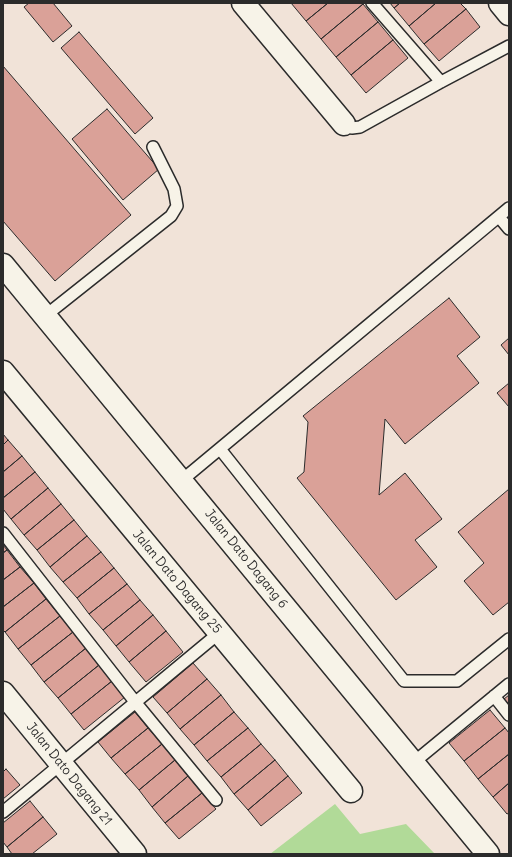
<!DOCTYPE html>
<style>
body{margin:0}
#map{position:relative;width:512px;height:857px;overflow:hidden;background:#f1e3d8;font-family:Delius,sans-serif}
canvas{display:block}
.frame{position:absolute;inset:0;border:4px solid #2b2b2b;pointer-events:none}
</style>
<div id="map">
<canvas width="512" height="857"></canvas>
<div class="frame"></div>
</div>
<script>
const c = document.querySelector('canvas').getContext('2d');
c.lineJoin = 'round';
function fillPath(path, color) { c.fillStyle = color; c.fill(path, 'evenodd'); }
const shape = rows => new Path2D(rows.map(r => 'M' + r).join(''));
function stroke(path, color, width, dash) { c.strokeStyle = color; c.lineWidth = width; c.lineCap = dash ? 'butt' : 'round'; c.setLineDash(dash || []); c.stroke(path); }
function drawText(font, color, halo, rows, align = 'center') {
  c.font = font + ' Delius,sans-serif'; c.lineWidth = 3; c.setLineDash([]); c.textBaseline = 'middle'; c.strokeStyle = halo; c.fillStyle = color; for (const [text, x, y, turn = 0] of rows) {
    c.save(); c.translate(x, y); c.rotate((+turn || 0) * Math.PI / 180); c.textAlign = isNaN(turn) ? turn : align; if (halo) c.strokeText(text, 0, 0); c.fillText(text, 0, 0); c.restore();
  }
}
fillPath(shape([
 [335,804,360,834,406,824,435,854,270,854]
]), '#b1da98');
const building = shape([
 [29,3,53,3,72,26,53,42,24,7,29,3],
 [291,3,328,3,306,21,291,3],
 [328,3,362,3,363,4,321,39,306,21,328,3],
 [390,3,400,3,394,8,390,3],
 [400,3,436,3,409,26,394,8,400,3],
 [436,3,460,3,466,9,424,44,409,26,436,3],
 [363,4,378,22,336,57,321,39,363,4],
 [466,9,480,27,439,61,424,44,466,9],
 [378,22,393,40,351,75,336,57,378,22],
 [79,32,153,118,135,134,61,48,79,32],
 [393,40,408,58,366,93,351,75,393,40],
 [3,66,131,215,55,281,3,221,3,66],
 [107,109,159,169,123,200,72,139,107,109],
 [449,298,480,337,457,356,479,383,405,444,385,419,379,495,405,473,442,519,415,540,437,567,396,600,297,478,304,472,308,422,303,416,449,298],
 [509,338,509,355,501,345,509,338],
 [509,383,509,407,497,393,509,383],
 [3,434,8,440,3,445,3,434],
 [8,440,22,456,3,472,3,445,8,440],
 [22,456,35,472,3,498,3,472,22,456],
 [35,472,48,488,11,519,3,509,3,498,35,472],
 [48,488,61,504,24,535,11,519,48,488],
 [509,489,509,602,493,615,464,581,484,563,458,532,509,489],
 [61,504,74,520,37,550,24,535,61,504],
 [74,520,87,536,50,567,37,550,74,520],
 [87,536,101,552,63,582,50,567,87,536],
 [3,545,7,550,3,553,3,545],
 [7,550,20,567,3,580,3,553,7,550],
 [101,552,114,568,77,598,63,582,101,552],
 [20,567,34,583,3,607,3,580,20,567],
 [114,568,127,584,89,614,77,598,114,568],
 [34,583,46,599,5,632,3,630,3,607,34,583],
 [127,584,140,600,103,630,89,614,127,584],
 [46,599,60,616,18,649,5,632,46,599],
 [140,600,153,615,116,646,103,630,140,600],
 [153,615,166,631,129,662,116,646,153,615],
 [60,616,73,632,31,665,18,649,60,616],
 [166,631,183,652,146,682,129,662,166,631],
 [73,632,86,648,44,682,31,665,73,632],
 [86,648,99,665,58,698,44,682,86,648],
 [193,663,207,679,167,713,153,697,193,663],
 [99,665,112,681,71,714,58,698,99,665],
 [207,679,221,695,180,729,167,713,207,679],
 [112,681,125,697,84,730,71,714,112,681],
 [221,695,234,712,194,745,180,729,221,695],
 [509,695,509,705,504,699,509,695],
 [490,710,505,728,464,761,449,743,490,710],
 [135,712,148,728,111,758,98,742,135,712],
 [234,712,248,728,207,761,194,745,234,712],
 [148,728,162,744,125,774,111,758,148,728],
 [248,728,261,744,221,777,207,761,248,728],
 [505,728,509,733,509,754,478,779,464,761,505,728],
 [162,744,175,760,139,790,125,774,162,744],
 [261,744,275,760,234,794,221,777,261,744],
 [509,754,509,783,493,797,478,779,509,754],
 [175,760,188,776,152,807,139,790,175,760],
 [275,760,288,776,248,810,234,794,275,760],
 [6,769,20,785,3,799,3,772,6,769],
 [188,776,202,793,165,823,152,807,188,776],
 [288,776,302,793,261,826,248,810,288,776],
 [509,783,509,813,507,814,493,797,509,783],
 [202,793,216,809,179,839,165,823,202,793],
 [30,801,43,817,7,847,3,842,3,823,30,801],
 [43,817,57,834,32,854,12,854,7,847,43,817]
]);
fillPath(building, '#daa198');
stroke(building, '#2b2b2b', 1);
const service = shape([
 [372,3,441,82],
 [344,124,352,128,360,127,441,82,509,46],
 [499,217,509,229],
 [45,316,171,216,177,206,174,189,153,147],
 [220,449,404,681,457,681,509,639],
 [181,481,509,208],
 [3,533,136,703,216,800],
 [494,696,509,715],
 [413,763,509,684],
 [3,812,219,633]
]);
const minor = shape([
 [243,3,344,124],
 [500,3,509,14],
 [3,265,488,854],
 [3,372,351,791],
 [3,693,135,854]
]);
stroke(service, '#2b2b2b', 14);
stroke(minor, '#2b2b2b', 25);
stroke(service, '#f7f3e8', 11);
stroke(minor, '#f7f3e8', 22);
drawText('13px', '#2b2b2b', '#f7f3e8', [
 ["Jalan Dato Dagang 6",246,559,51],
 ["Jalan Dato Dagang 25",177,582,50],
 ["Jalan Dato Dagang 21",69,774,51]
]);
</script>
